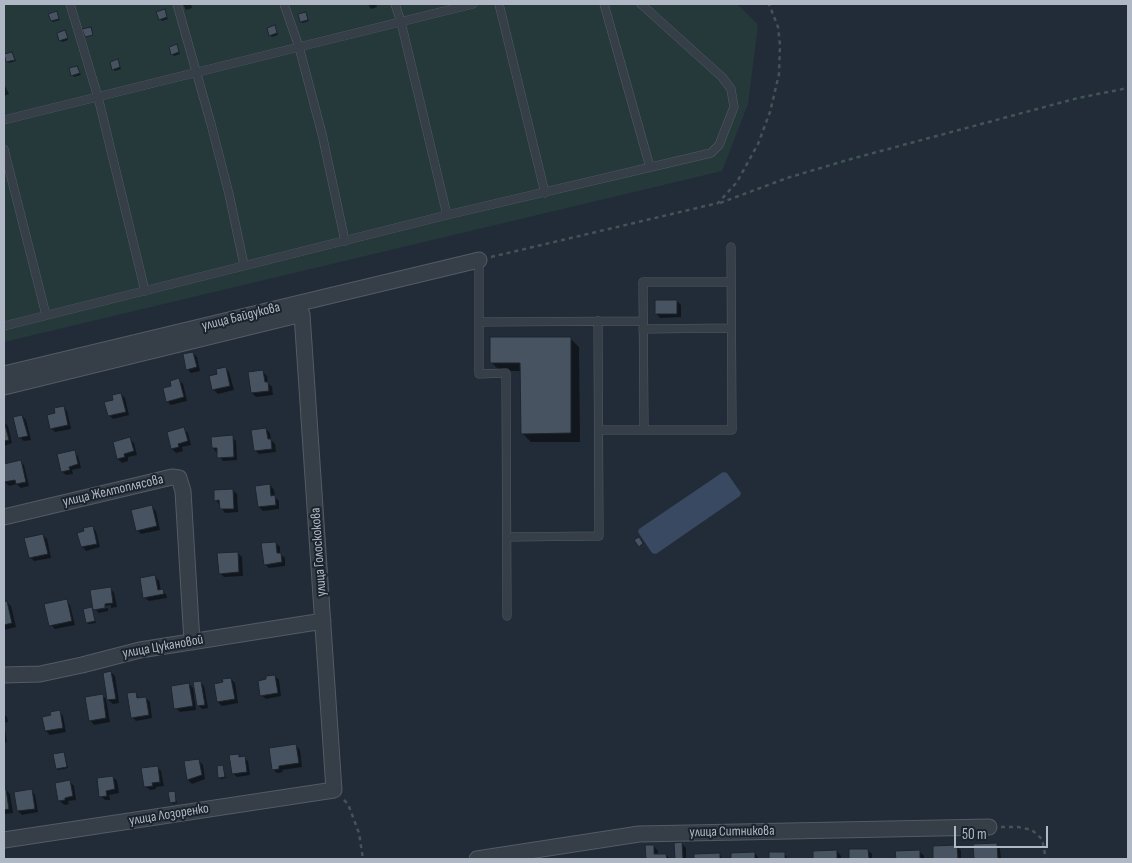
<!DOCTYPE html>
<meta charset="utf-8">
<style>
body{margin:0}
#map{position:relative;width:1132px;height:863px;overflow:hidden;background:#222c38;font-family:"Sofia Sans Condensed",sans-serif}
canvas{display:block}
.frame{position:absolute;inset:0;border:5px solid #b0b8c5;pointer-events:none}
.scale{position:absolute;left:954px;top:826px;width:94px;height:22px;box-sizing:border-box;border:2px solid #b0b8c5;border-top:0;padding-left:6px;font-size:15px;line-height:18px;white-space:nowrap;color:#b0b8c5;-webkit-text-stroke:4px #1b232d;paint-order:stroke}
</style>
<div id="map">
<canvas width="1132" height="863"></canvas>
<div class="frame"></div>
<div class="scale">50 m</div>
</div>
<script>
const c = document.querySelector('canvas').getContext('2d');
c.lineJoin = 'round';
function fillPath(path, color) { c.fillStyle = color; c.fill(path, 'evenodd'); }
const shape = rows => new Path2D(rows.map(r => 'M' + r).join(''));
function stroke(path, color, width, dash) { c.strokeStyle = color; c.lineWidth = width; c.lineCap = dash ? 'butt' : 'round'; c.setLineDash(dash || []); c.stroke(path); }
function drawText(font, color, halo, rows, align = 'center') {
  c.font = font + ' "Sofia Sans Condensed",sans-serif'; c.lineWidth = 4; c.setLineDash([]); c.textBaseline = 'middle'; c.strokeStyle = halo; c.fillStyle = color; for (const [text, x, y, turn = 0] of rows) {
    c.save(); c.translate(x, y); c.rotate((+turn || 0) * Math.PI / 180); c.textAlign = isNaN(turn) ? turn : align; if (halo) c.strokeText(text, 0, 0); c.fillText(text, 0, 0); c.restore();
  }
}
fillPath(shape([
 [4,4,737,4,758,25,748,104,722,171,4,342]
]), '#25393a');
fillPath(shape([
 [723,472,727,473,741,493,740,496,656,554,652,553,638,532,639,529]
]), '#384961');
fillPath(shape([
 [183,4,191,4,192,8,186,10],
 [368,4,376,4,377,7,371,9],
 [164,11,168,19,162,21,160,19],
 [56,12,60,20,53,22,52,21],
 [305,13,309,21,303,23,301,22],
 [275,27,278,35,272,37,270,35],
 [65,32,68,40,62,42,60,40],
 [177,46,180,54,174,56,172,54],
 [12,53,16,61,9,63,8,62],
 [118,61,121,69,115,71,113,69],
 [77,67,81,75,74,77,73,75],
 [5,86,9,94,4,96,4,87],
 [677,301,681,305,681,317,660,318,656,313],
 [570,338,579,347,580,442,531,442,522,433,522,371,500,371,491,362],
 [193,353,197,357,200,371,191,373,187,369],
 [225,368,229,372,234,390,218,394,214,390,219,375],
 [263,372,267,376,268,383,272,387,273,395,256,397,252,393],
 [179,380,183,384,187,401,171,405,167,401,172,387],
 [121,394,125,398,129,415,113,419,109,415,114,401],
 [63,407,67,411,71,429,55,432,51,428,57,414],
 [22,416,26,420,31,440,24,441,19,437],
 [4,422,8,426,12,443,4,446],
 [184,429,188,433,191,445,182,447,183,451,176,453,172,449],
 [266,429,270,433,271,440,275,444,276,452,259,454,255,450],
 [232,437,236,441,237,460,223,461,213,448],
 [130,439,134,443,137,455,128,457,128,461,122,463,118,459],
 [74,452,78,456,81,468,72,470,73,474,66,475,62,471],
 [20,461,24,465,29,486,21,488,17,484,9,486,5,482,4,465],
 [270,485,274,490,275,497,279,501,279,509,263,511,259,507],
 [233,490,237,494,238,512,225,513,216,500],
 [152,507,156,511,160,530,141,534,137,530],
 [92,527,96,531,100,547,86,551,82,546],
 [43,535,47,539,51,558,34,561,30,557],
 [276,543,280,547,280,554,285,558,285,566,269,568,265,564],
 [238,553,242,557,243,576,224,577,220,573],
 [155,577,159,581,161,591,166,594,167,598,149,601,144,597],
 [110,588,114,593,117,607,111,608,111,605,96,608,96,610,108,608,108,611,99,613,95,609],
 [66,601,70,605,75,625,55,629,51,625],
 [7,602,11,606,16,627,4,630,4,603],
 [91,609,96,623,89,624,87,623],
 [111,672,115,676,119,703,113,704,108,700],
 [275,676,279,680,281,696,266,699,261,695],
 [231,679,235,683,238,703,222,706,218,702,224,683],
 [200,682,204,686,208,708,202,709,198,705],
 [189,684,193,688,196,710,180,712,176,708],
 [135,693,140,699,146,698,150,702,152,718,136,721,132,717],
 [102,695,106,699,110,722,94,725,90,720],
 [59,712,63,716,66,732,50,735,46,731,52,716],
 [4,714,7,717,8,722,4,723,7,742,4,743],
 [296,746,300,750,302,767,282,770,283,772,277,773,273,769],
 [64,753,68,768,58,770,57,768],
 [238,755,248,761,250,775,237,777,233,773],
 [199,761,203,765,205,779,192,784,188,780],
 [157,767,161,771,164,786,156,787,156,789,150,790,145,786],
 [223,767,226,778,221,779,220,777],
 [113,777,117,781,119,793,109,795,110,800,105,800,101,796],
 [70,782,74,786,76,800,68,801,69,804,64,805,60,801],
 [4,790,6,790,10,794,13,813,5,814,5,817,4,817],
 [31,790,35,795,38,812,22,815,18,811],
 [174,792,177,803,173,804,171,802],
 [675,844,682,844,686,848,686,859,676,859],
 [996,845,1000,849,1001,859,975,859,974,846],
 [654,846,658,851,658,856,666,855,670,859,647,859,646,847],
 [957,846,961,851,961,859,934,859,934,847],
 [868,850,872,854,872,859,850,859,850,851],
 [837,851,841,856,841,859,814,859,814,852],
 [920,852,924,856,924,859,897,859,897,853],
 [755,853,759,859,732,859,732,854],
 [784,853,788,859,771,859,770,854],
 [719,854,723,859,695,859,695,855]
]), '#0007');
const building = shape([
 [165,9,167,17,159,20,156,12,165,9],
 [57,11,59,19,51,21,48,14,57,11],
 [306,12,308,20,300,22,298,14,306,12],
 [275,25,277,33,269,36,267,28,275,25],
 [91,27,93,35,85,37,82,29,91,27],
 [65,30,68,38,59,41,57,33,65,30],
 [177,44,179,52,171,55,169,47,177,44],
 [12,52,15,60,6,62,4,54,12,52],
 [118,59,120,67,112,70,110,62,118,59],
 [77,66,80,73,71,76,69,68,77,66],
 [655,300,677,300,677,314,655,314,655,300],
 [490,337,571,337,571,433,521,434,520,363,490,363,490,337],
 [193,352,197,367,186,370,183,354,193,352],
 [226,367,230,386,212,390,209,376,217,374,216,369,226,367],
 [263,370,265,382,268,382,269,391,251,393,248,372,263,370],
 [179,378,184,397,166,402,163,388,171,386,170,381,179,378],
 [121,393,126,412,108,416,104,402,113,400,112,395,121,393],
 [64,406,68,425,50,429,47,415,55,413,54,408,64,406],
 [22,415,28,436,18,438,13,417,22,415],
 [4,421,9,440,4,441,4,421],
 [184,427,188,441,178,444,179,447,171,449,167,432,184,427],
 [266,428,268,439,271,439,272,449,254,451,251,430,266,428],
 [233,435,234,457,217,458,217,448,212,448,211,437,233,435],
 [130,437,134,451,124,454,125,457,117,459,113,442,130,437],
 [75,450,78,464,69,467,70,470,61,472,57,454,75,450],
 [21,460,26,482,16,484,15,480,4,482,4,464,21,460],
 [270,484,271,496,275,495,276,505,258,507,255,486,270,484],
 [233,489,234,509,220,509,219,500,214,501,214,490,233,489],
 [152,505,157,526,136,531,131,510,152,505],
 [93,526,97,544,81,547,77,533,84,531,83,528,93,526],
 [43,534,48,554,29,558,24,538,43,534],
 [639,537,643,543,639,547,634,540,639,537],
 [276,542,277,553,281,553,282,562,264,565,261,543,276,542],
 [238,552,239,572,219,574,217,553,238,552],
 [155,575,158,590,163,589,164,594,143,598,140,578,155,575],
 [111,587,113,603,105,604,105,608,93,610,90,590,111,587],
 [67,599,72,621,49,626,44,604,67,599],
 [7,601,12,623,4,625,4,602,7,601],
 [92,607,95,621,86,623,83,609,92,607],
 [111,671,116,699,107,700,103,673,111,671],
 [275,675,278,693,260,696,258,681,266,679,266,676,275,675],
 [231,678,235,699,217,702,214,684,223,682,222,679,231,678],
 [201,681,205,705,197,706,193,682,201,681],
 [189,683,193,706,174,709,171,686,189,683],
 [136,692,137,698,146,697,149,715,131,718,127,693,136,692],
 [103,694,106,718,89,721,85,697,103,694],
 [60,710,63,728,45,731,42,717,51,715,50,712,60,710],
 [296,744,299,763,279,766,279,769,272,770,269,748,296,744],
 [64,752,67,767,56,769,53,754,64,752],
 [239,754,239,757,245,756,247,772,232,774,229,755,239,754],
 [199,759,202,775,187,780,184,761,199,759],
 [223,765,225,777,218,778,217,766,223,765],
 [158,766,160,782,152,783,153,786,144,787,141,768,158,766],
 [113,776,115,789,106,791,107,796,99,797,97,778,113,776],
 [70,780,73,796,65,798,65,800,58,801,55,783,70,780],
 [4,789,6,789,9,809,4,810,4,789],
 [32,789,35,809,17,811,14,792,32,789],
 [175,791,176,802,170,803,168,792,175,791],
 [682,842,683,859,675,859,674,843,682,842],
 [997,843,998,859,974,859,973,844,997,843],
 [645,845,654,845,654,854,666,854,667,859,646,859,645,845],
 [957,845,958,859,933,859,933,846,957,845],
 [849,849,868,849,869,859,849,859,849,849],
 [837,850,837,859,813,859,813,851,837,850],
 [920,850,920,859,896,859,895,851,920,850],
 [755,852,755,859,731,859,731,853,755,852],
 [769,852,785,852,785,859,769,859,769,852],
 [720,853,720,859,694,859,694,854,720,853]
]);
fillPath(building, '#485362');
stroke(building, '#1d252f', 1);
const service = shape([
 [70,4,98,97,145,291],
 [177,4,211,124,229,194,244,265],
 [284,4,299,47,322,134,345,241],
 [395,4,401,22,447,215],
 [499,4,545,193],
 [604,4,650,167],
 [4,120,473,4],
 [4,149,46,315],
 [479,260,479,374,506,373,507,616],
 [479,322,643,321],
 [4,326,447,215,711,153,719,145,734,107,731,89,722,77,641,4],
 [643,329,731,328],
 [599,430,732,430,731,247],
 [644,430,643,282,731,282],
 [507,537,599,536,598,321]
]);
const minor = shape([
 [4,374,479,260],
 [4,387,302,314,334,790,4,840],
 [4,517,172,477,179,478,183,491,192,642],
 [4,675,40,674,82,665,140,650,323,621],
 [477,859,639,834,989,827]
]);
stroke(service, '#535b66', 9);
stroke(minor, '#535b66', 17);
stroke(shape([
 [720,203,787,178,851,159,1078,98,1128,88],
 [491,257,718,203,737,182,758,144,770,112,779,74,780,45,778,27,769,4],
 [344,800,348,804,359,833,363,859],
 [1001,827,1018,827,1032,830,1042,839,1046,859]
]), '#425456', 2.5, [4, 4]);
stroke(service, '#363e48', 8);
stroke(minor, '#363e48', 15);
drawText('14px', '#b0b8c5', '#1b232d', [
 ["улица Байдукова",241,317,-14],
 ["улица Желтоплясова",113,491,-13],
 ["улица Голоскокова",319,552,-94],
 ["улица Цукановой",163,647,-10],
 ["улица Лозоренко",169,815,-9],
 ["улица Ситникова",732,832,-1]
]);
</script>
